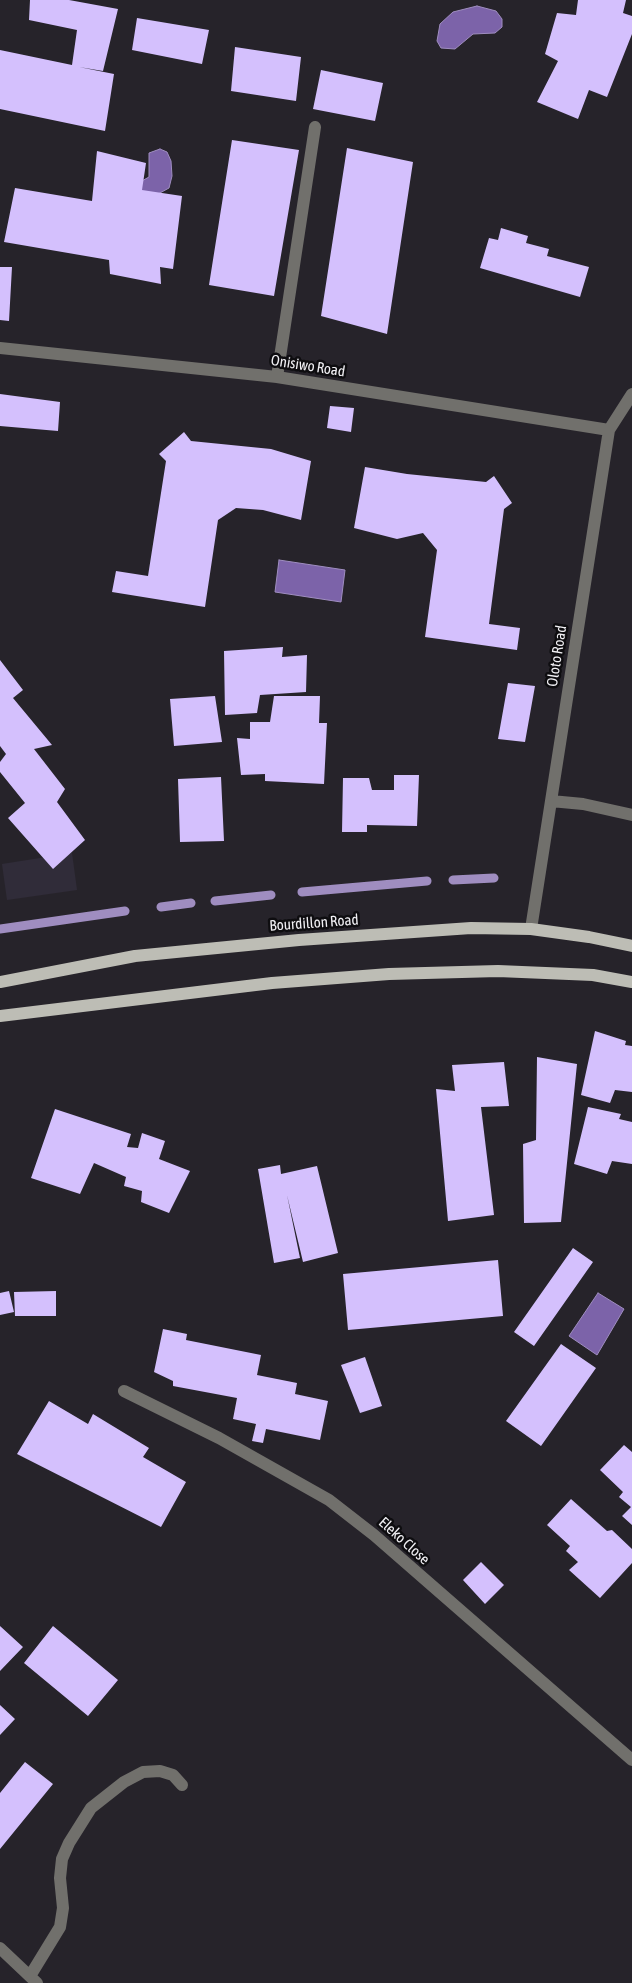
<!DOCTYPE html>
<style>
body{margin:0}
canvas{display:block;background:#26232a}
</style>
<canvas width="632" height="1983"></canvas>
<script>
const c = document.querySelector('canvas').getContext('2d');
c.lineJoin = 'round';
function fillPath(path, color) { c.fillStyle = color; c.fill(path, 'evenodd'); }
const shape = rows => new Path2D(rows.map(r => 'M' + r).join(''));
function stroke(path, color, width, dash) { c.strokeStyle = color; c.lineWidth = width; c.lineCap = dash ? 'butt' : 'round'; c.setLineDash(dash || []); c.stroke(path); }
function drawText(font, color, halo, rows, align = 'center') {
  c.font = font + ' "Asap Condensed",sans-serif'; c.lineWidth = 5; c.setLineDash([]); c.textBaseline = 'middle'; c.strokeStyle = halo; c.fillStyle = color; for (const [text, x, y, turn = 0] of rows) {
    c.save(); c.translate(x, y); c.rotate((+turn || 0) * Math.PI / 180); c.textAlign = isNaN(turn) ? turn : align; if (halo) c.strokeText(text, 0, 0); c.fillText(text, 0, 0); c.restore();
  }
}
fillPath(shape([
 [72,853,77,890,7,900,2,864]
]), '#302c39');
const water = shape([
 [477,6,496,11,502,19,502,27,495,33,473,34,455,49,441,48,437,41,440,24,453,12,477,6],
 [160,149,167,152,171,161,172,176,169,188,158,194,140,192,140,182,149,177,149,153,160,149],
 [279,560,345,570,341,602,275,592,279,560],
 [598,1293,624,1309,597,1355,569,1336,598,1293]
]);
fillPath(water, '#7c63a9');
stroke(water, '#9f8dc0', 1);
stroke(shape([
 [453,880,494,878],
 [302,892,427,881],
 [215,901,271,895],
 [161,907,191,903],
 [0,929,125,911]
]), '#9f8dc0', 9);
fillPath(shape([
 [30,0,69,0,118,9,103,71,79,67,114,74,105,131,0,109,0,50,72,65,77,30,29,20],
 [578,0,626,0,623,13,632,16,632,34,607,97,589,90,578,119,537,102,558,61,545,54,557,13,576,15],
 [137,18,209,30,202,64,132,50],
 [235,47,301,57,296,101,231,91],
 [321,70,383,83,375,121,313,109],
 [232,140,299,150,274,296,209,285],
 [347,148,413,162,387,334,321,316],
 [97,151,146,163,142,190,182,196,173,269,160,267,161,284,110,274,109,260,4,242,15,188,92,201],
 [501,228,528,236,526,243,549,249,547,256,589,267,580,297,480,268,489,238,498,240],
 [0,267,12,267,9,321,0,320],
 [0,394,60,402,58,431,0,426],
 [330,406,354,408,351,432,327,428],
 [184,432,191,441,271,449,311,461,301,520,263,510,236,508,218,520,205,607,112,592,116,571,148,576,166,461,159,454],
 [365,467,407,474,486,482,494,476,512,503,504,509,489,624,520,628,517,650,425,637,437,550,423,533,397,539,354,528],
 [283,647,282,657,307,655,306,692,260,695,257,713,225,715,224,651],
 [0,660,23,690,13,698,52,745,34,749,65,789,57,802,85,840,53,869,8,818,25,803,0,772,0,762,6,754,0,746],
 [508,683,535,686,525,742,498,739],
 [215,696,222,742,174,746,170,699],
 [274,696,320,696,319,723,327,723,324,784,265,781,265,774,241,775,237,738,250,739,250,722,270,722],
 [394,775,419,775,417,826,367,825,367,832,342,832,343,778,369,778,372,790,394,790],
 [221,777,224,841,180,842,178,779],
 [595,1031,626,1041,625,1045,632,1046,632,1092,615,1090,610,1103,581,1095],
 [537,1057,577,1064,561,1222,524,1223,523,1144,536,1140],
 [504,1062,509,1106,481,1107,494,1215,448,1221,436,1089,455,1091,452,1065],
 [588,1107,621,1114,619,1119,632,1122,632,1164,612,1161,607,1174,574,1164],
 [55,1109,131,1134,127,1147,138,1148,142,1133,165,1141,159,1159,190,1171,169,1213,141,1202,142,1191,124,1186,126,1177,94,1163,80,1194,31,1178],
 [280,1165,281,1174,317,1166,338,1253,303,1262,287,1195,300,1258,274,1263,258,1169],
 [573,1248,593,1262,534,1346,514,1332],
 [498,1260,503,1316,348,1330,343,1274],
 [9,1291,14,1312,0,1315,0,1293],
 [56,1291,56,1316,15,1316,14,1292],
 [163,1329,187,1334,186,1340,261,1355,257,1375,297,1383,295,1394,328,1401,320,1440,266,1429,263,1443,252,1441,256,1424,233,1419,237,1398,173,1386,173,1381,154,1372],
 [561,1344,596,1368,541,1446,506,1421],
 [365,1357,382,1406,360,1413,341,1365],
 [49,1401,88,1424,93,1414,149,1448,143,1457,186,1482,161,1527,17,1454],
 [624,1445,632,1452,632,1525,622,1516,631,1507,619,1497,623,1492,600,1470],
 [571,1499,607,1531,612,1530,632,1549,632,1563,600,1598,569,1570,578,1562,566,1551,570,1546,547,1525],
 [481,1562,504,1585,485,1604,463,1580],
 [0,1626,23,1647,0,1671],
 [53,1626,118,1680,88,1716,24,1663],
 [0,1705,15,1719,0,1735],
 [25,1762,53,1784,0,1849,0,1793]
]), '#d4c0fd');
stroke(shape([
 [0,348,277,377,609,430],
 [277,377,315,127],
 [551,801,583,804,632,815],
 [531,929,609,430,632,394],
 [124,1391,219,1438,329,1500,374,1535,632,1760],
 [0,1948,37,1983],
 [30,1976,60,1927,63,1908,60,1878,62,1859,69,1843,91,1808,124,1782,143,1772,160,1771,173,1775,182,1785]
]), '#71706c', 12);
stroke(shape([
 [0,982,135,956,299,940,471,928,531,929,589,937,632,946],
 [0,1016,272,983,389,974,498,971,593,975,632,982]
]), '#bdbdb5', 12);
drawText('15px', '#f1f0f4', '#0e0d10', [
 ["Onisiwo Road",308,366,9],
 ["Oloto Road",557,656,-81],
 ["Bourdillon Road",314,923,-4],
 ["Eleko Close",404,1541,42]
]);
</script>
